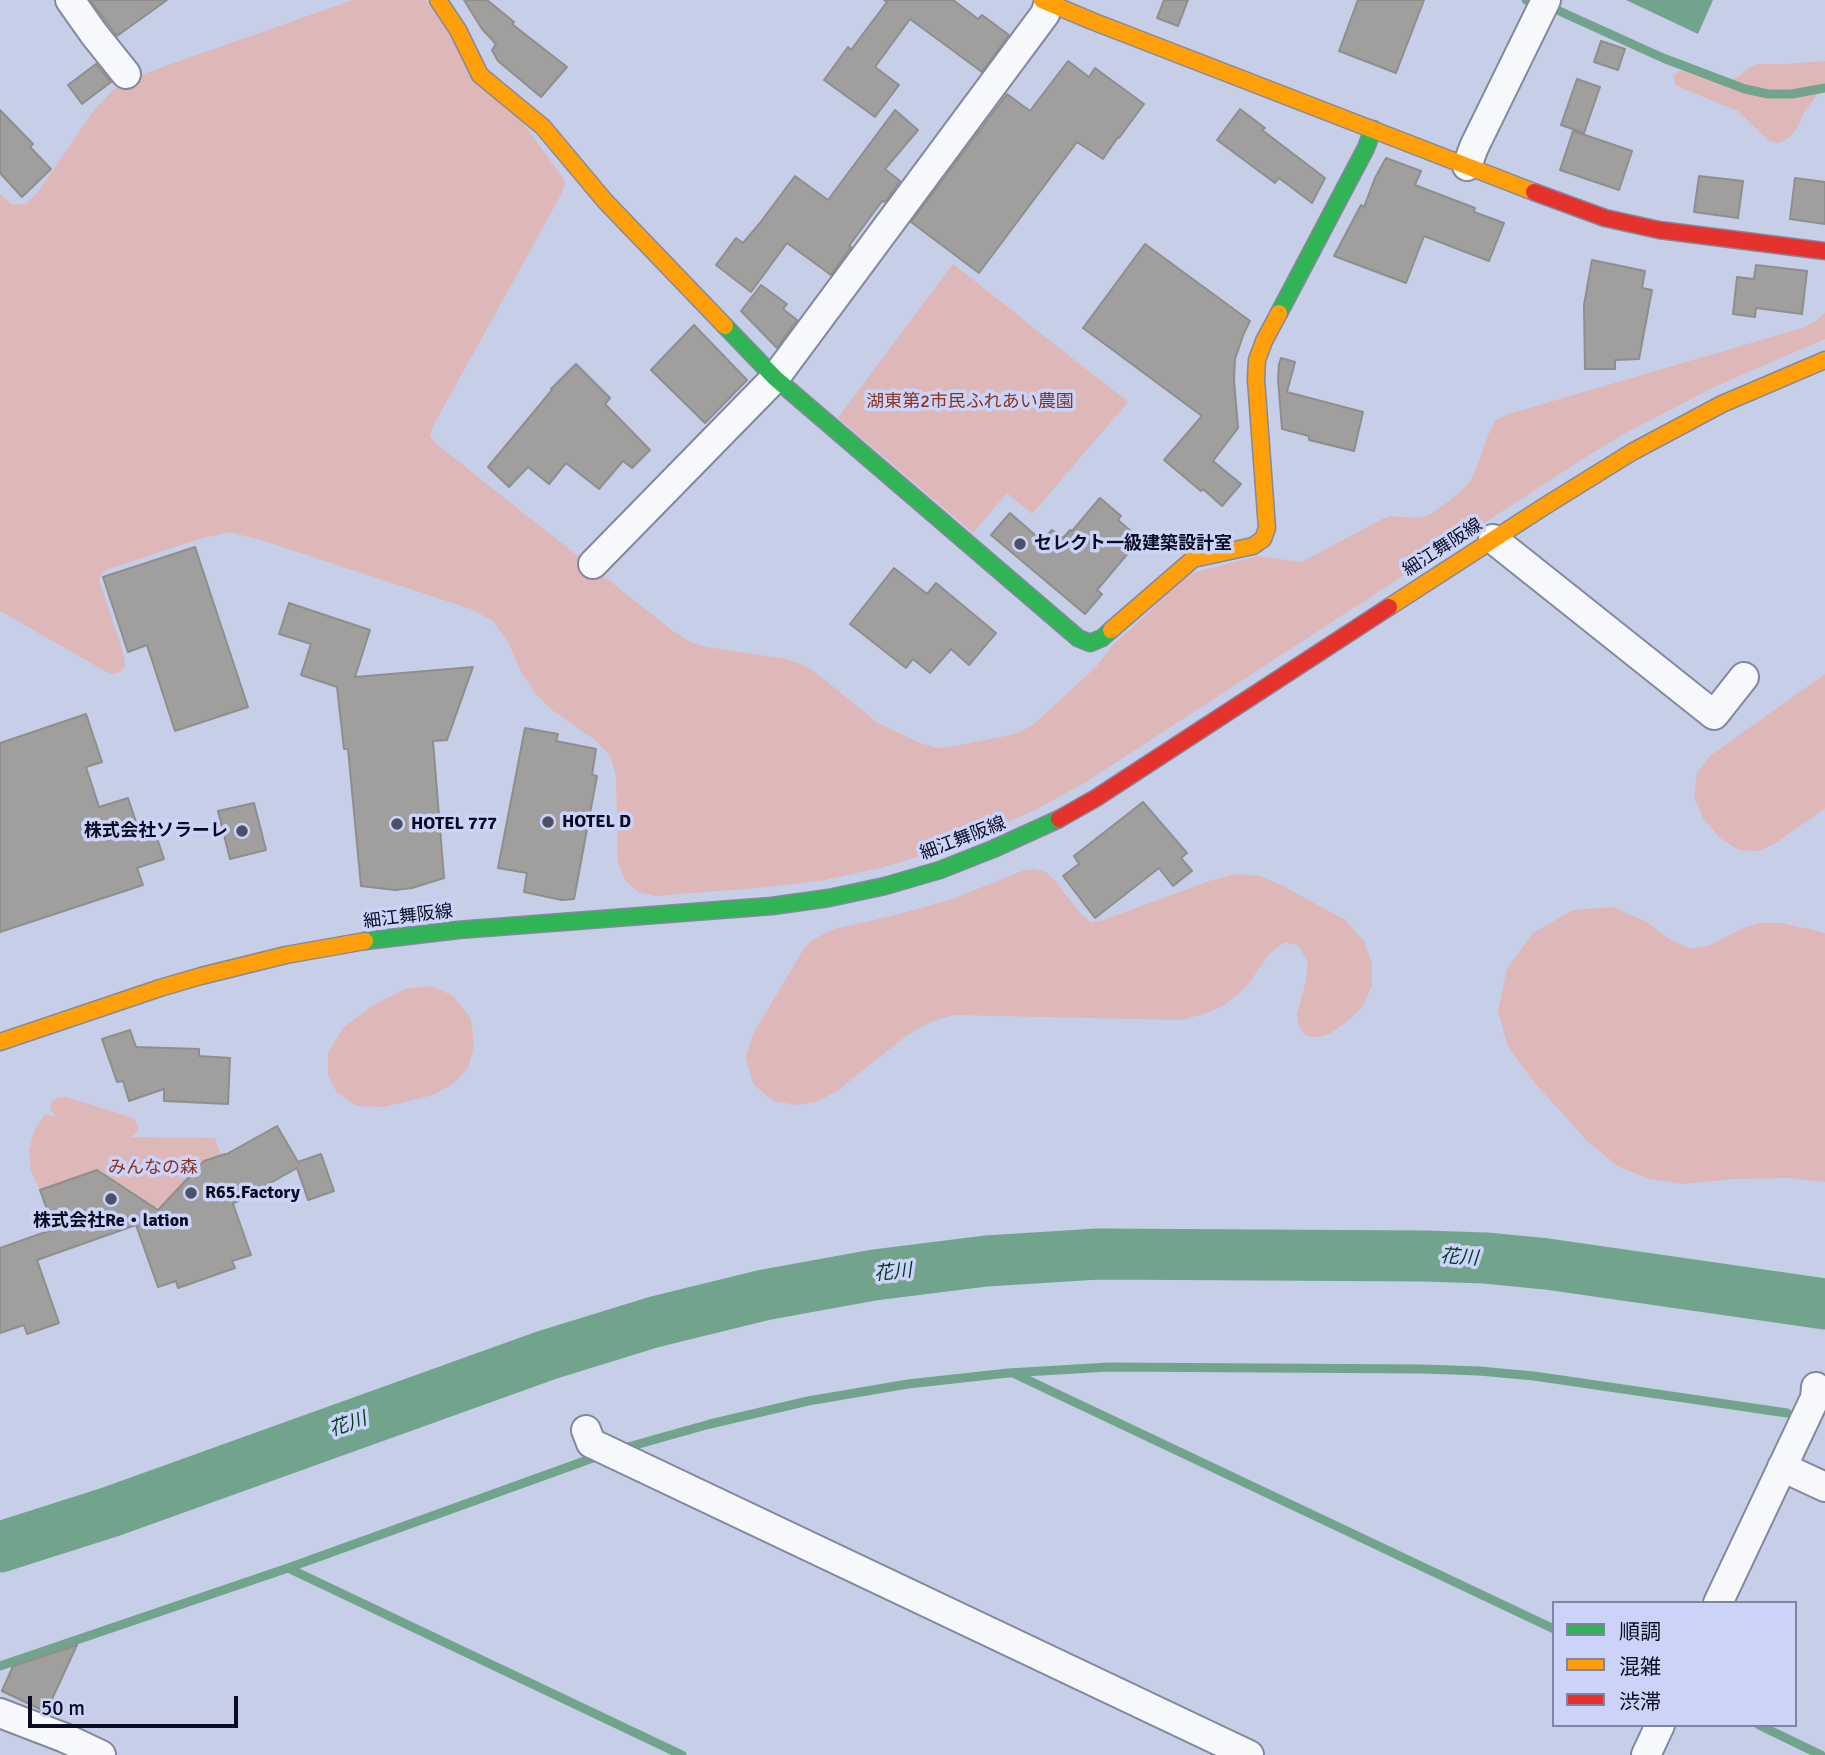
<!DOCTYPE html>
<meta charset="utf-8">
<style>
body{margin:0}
#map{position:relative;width:1825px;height:1755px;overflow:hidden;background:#c7cee8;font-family:Signika,"Noto Sans JP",sans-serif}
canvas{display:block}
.legend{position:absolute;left:1552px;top:1601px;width:245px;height:126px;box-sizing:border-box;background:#cbd4f8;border:2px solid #7e84a2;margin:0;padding:9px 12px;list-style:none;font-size:21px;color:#0a0d21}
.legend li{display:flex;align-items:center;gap:14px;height:35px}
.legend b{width:35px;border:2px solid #7e84a2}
.scale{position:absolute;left:28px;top:1696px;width:210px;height:32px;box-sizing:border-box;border:4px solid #0a0d21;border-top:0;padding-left:9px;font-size:21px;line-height:24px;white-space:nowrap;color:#0a0d21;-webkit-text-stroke:5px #cbd4f8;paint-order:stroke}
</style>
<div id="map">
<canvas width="1825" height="1755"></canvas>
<ul class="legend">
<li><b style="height:9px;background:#30b455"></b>順調</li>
<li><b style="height:9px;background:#ff9f0a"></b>混雑</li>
<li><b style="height:9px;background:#e5322d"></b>渋滞</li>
</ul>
<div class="scale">50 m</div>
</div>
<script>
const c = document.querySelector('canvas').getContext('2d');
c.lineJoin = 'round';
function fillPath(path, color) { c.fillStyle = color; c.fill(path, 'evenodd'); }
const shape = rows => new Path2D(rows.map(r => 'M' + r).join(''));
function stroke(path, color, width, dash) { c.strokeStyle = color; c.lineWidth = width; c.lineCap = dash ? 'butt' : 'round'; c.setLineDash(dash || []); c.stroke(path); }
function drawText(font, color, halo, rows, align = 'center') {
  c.font = font + ' Signika,"Noto Sans JP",sans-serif'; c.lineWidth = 7; c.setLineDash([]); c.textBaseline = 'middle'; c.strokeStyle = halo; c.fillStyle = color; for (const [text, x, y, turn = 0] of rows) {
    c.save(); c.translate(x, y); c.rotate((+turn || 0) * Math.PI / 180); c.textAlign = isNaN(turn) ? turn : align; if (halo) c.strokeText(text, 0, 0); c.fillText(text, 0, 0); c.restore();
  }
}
fillPath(shape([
 [353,0,425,0,523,123,565,181,562,193,432,428,430,436,435,443,673,631,690,642,707,647,786,659,804,665,820,676,878,723,920,743,937,748,955,746,1011,735,1022,731,1034,724,1096,667,1110,648,1189,574,1257,556,1302,562,1380,520,1390,516,1414,518,1423,517,1433,513,1458,494,1469,483,1475,471,1489,433,1496,420,1509,414,1802,328,1816,321,1825,312,1825,339,1714,387,1622,435,1578,462,1086,782,1037,809,986,832,934,852,880,868,825,880,770,887,655,896,638,892,625,880,618,862,616,776,610,756,595,740,552,710,536,694,521,672,509,644,494,622,471,609,258,539,229,532,202,538,109,569,103,572,99,578,100,583,124,656,125,666,120,672,112,674,105,671,0,611,0,194,11,204,26,204,38,192,94,110,114,89,140,75],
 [1825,61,1825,90,1818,94,1804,112,1797,128,1789,138,1779,143,1769,141,1738,111,1681,88,1675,84,1673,75,1679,71,1687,72,1711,81,1720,82,1729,81,1738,77,1747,69,1757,64,1784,64],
 [953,264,1128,402,1032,514,1007,493,973,533,838,418],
 [1825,674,1825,808,1776,843,1759,851,1739,850,1720,838,1703,818,1694,796,1697,773,1710,756],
 [1034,869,1046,872,1055,881,1082,915,1091,922,1101,921,1212,880,1237,874,1260,876,1283,886,1345,920,1364,941,1372,964,1372,986,1363,1006,1348,1021,1329,1034,1317,1037,1306,1036,1299,1026,1297,1014,1306,981,1308,963,1299,946,1285,942,1270,953,1247,986,1226,1004,1207,1013,1182,1020,953,1015,928,1023,906,1036,837,1091,816,1102,797,1105,773,1101,753,1084,746,1057,753,1034,803,950,812,940,834,929,892,916,950,900,1022,871],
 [1613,907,1645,921,1672,941,1691,949,1711,945,1743,928,1761,923,1781,923,1825,933,1825,1182,1789,1178,1734,1179,1683,1184,1649,1179,1618,1166,1589,1143,1534,1082,1508,1047,1498,1011,1507,969,1533,933,1573,910],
 [431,986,453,996,471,1019,474,1045,468,1068,453,1084,433,1095,384,1107,357,1106,337,1093,328,1075,328,1053,343,1028,372,1006,405,989],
 [66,1097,127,1116,135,1120,138,1128,135,1134,131,1137,215,1138,221,1155,204,1161,163,1205,154,1208,97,1170,40,1190,31,1171,29,1151,34,1131,45,1114,56,1117,50,1109,52,1101,58,1098]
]), '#deb7b9');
fillPath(shape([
 [1626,0,1713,0,1698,34]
]), '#72a38c');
stroke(shape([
 [1526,0,1529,1],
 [1557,10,1663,58,1745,89,1768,94,1792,94,1825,88],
 [1015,1374,1554,1629],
 [628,1447,710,1424,808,1401,908,1384,1008,1373,1109,1367,1423,1369,1479,1371,1534,1376,1787,1413],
 [288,1568,682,1755],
 [0,1666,288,1568,593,1458],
 [1759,1725,1821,1755]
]), '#72a38c', 9);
stroke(shape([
 [0,1547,110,1512,547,1355,654,1322,764,1295,874,1275,986,1261,1098,1254,1425,1256,1485,1258,1547,1264,1825,1304]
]), '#72a38c', 51);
const building = shape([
 [90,0,167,0,117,36,90,0],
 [464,0,487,0,514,22,512,24,567,67,541,97,498,61,492,50,496,44,482,29,464,0],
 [884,0,953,0,978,19,982,15,1009,35,982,72,910,19,875,67,899,85,875,117,824,80,848,47,851,50,887,2,884,0],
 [1164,0,1188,0,1178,26,1157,18,1164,0],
 [1358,0,1424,0,1396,73,1339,51,1358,0],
 [1601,41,1625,49,1618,70,1594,62,1601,41],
 [1068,61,1089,77,1095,68,1144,104,1119,138,1118,137,1103,159,1077,142,979,273,911,222,1007,94,1030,111,1068,61],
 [96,64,111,82,82,104,68,85,96,64],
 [1577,79,1600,87,1584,133,1561,125,1577,79],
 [1240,109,1265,128,1262,130,1325,178,1312,203,1279,178,1275,183,1217,140,1240,109],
 [0,110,33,144,30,147,51,169,22,197,0,173,0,110],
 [895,110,918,130,885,169,900,181,885,202,882,201,849,246,851,247,831,275,787,243,751,292,716,265,736,238,743,243,760,223,795,176,828,200,895,110],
 [1573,131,1632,151,1619,190,1560,170,1573,131],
 [1386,158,1421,171,1415,185,1475,208,1474,212,1504,223,1489,261,1424,236,1406,283,1334,256,1361,205,1364,207,1375,178,1386,158],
 [1699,176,1743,181,1738,218,1694,212,1699,176],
 [1795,178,1825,182,1825,224,1790,219,1795,178],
 [1145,244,1250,321,1244,333,1235,359,1234,380,1238,428,1213,461,1241,484,1222,506,1203,489,1201,491,1164,460,1202,416,1083,328,1145,244],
 [1592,260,1645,271,1642,288,1652,290,1639,359,1615,360,1615,369,1585,369,1584,305,1592,260],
 [1756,265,1807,271,1802,314,1756,308,1755,317,1733,314,1737,277,1754,279,1756,265],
 [761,285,787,304,783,309,797,320,777,348,741,311,761,285],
 [694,325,747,380,705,423,651,370,694,325],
 [1281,358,1295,362,1287,392,1363,412,1354,451,1309,440,1309,436,1282,429,1278,379,1279,364,1281,358],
 [576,364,610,398,605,404,650,450,632,468,623,461,599,489,566,463,549,484,528,467,509,487,488,467,552,390,551,389,576,364],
 [1100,498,1121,516,1118,520,1140,539,1097,590,1102,594,1085,614,991,535,1010,513,1042,541,1052,530,1063,538,1070,530,1072,531,1100,498],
 [195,547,248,707,175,731,147,645,128,652,103,577,195,547],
 [894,568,927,594,936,583,996,633,969,665,951,649,930,673,913,659,906,668,850,624,894,568],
 [289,603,370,630,355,677,473,667,447,740,433,741,444,878,412,888,395,890,361,886,348,749,344,749,337,687,301,675,311,644,279,634,289,603],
 [86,714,102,762,86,767,99,807,128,798,140,834,154,829,164,859,137,868,143,885,0,932,0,743,86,714],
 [525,728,558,734,556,741,596,749,592,775,597,776,574,899,562,900,524,892,527,873,498,868,525,728],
 [1143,802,1187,853,1181,858,1192,871,1173,886,1159,868,1095,918,1063,876,1079,864,1074,856,1143,802],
 [254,803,266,850,230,859,218,811,254,803],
 [130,1030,136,1047,199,1049,199,1056,230,1058,228,1104,164,1101,164,1089,129,1101,123,1081,117,1082,102,1039,130,1030],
 [277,1126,298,1162,321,1154,334,1191,308,1200,297,1168,233,1204,251,1255,232,1261,235,1268,178,1288,176,1281,158,1287,136,1225,37,1260,59,1323,27,1334,24,1325,0,1333,0,1248,54,1229,40,1190,97,1170,158,1210,204,1161,225,1154,225,1155,277,1126],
 [77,1645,46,1712,2,1691,13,1666,77,1645]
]);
fillPath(building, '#a09f9d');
stroke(building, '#8e8e8e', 2);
const street = shape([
 [70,0,94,34,126,74],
 [1467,166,1474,147,1546,0],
 [1493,539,1714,715,1744,677],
 [593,564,775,378,1045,14,1049,3],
 [586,1430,591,1443,1249,1755],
 [1782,1467,1825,1487],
 [1718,1603,1815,1398,1816,1387],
 [0,1713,65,1738,101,1755],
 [1646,1755,1660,1725]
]);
const fast = shape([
 [1279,313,1366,148,1373,129],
 [725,326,775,378,1078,638,1090,643,1102,638,1111,630],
 [365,941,458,930,772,906,829,898,885,886,940,870,993,849,1059,819]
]);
const slow = shape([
 [438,0,458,30,480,75,543,127,605,201,725,326],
 [1042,0,1092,21,1534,192],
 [1389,607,1545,506,1632,452,1722,404,1825,360],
 [1111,630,1193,559,1253,546,1263,539,1267,528,1256,379,1257,360,1264,341,1279,313],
 [0,1042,160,988,201,976,286,955,365,941]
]);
const jam = shape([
 [1534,192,1605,218,1659,230,1825,251],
 [1059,819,1096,798,1389,607]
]);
stroke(street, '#83889d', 32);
stroke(fast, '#83889d', 19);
stroke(slow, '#83889d', 19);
stroke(jam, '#83889d', 19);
stroke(street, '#f7f8fc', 28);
stroke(fast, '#30b455', 16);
stroke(slow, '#ff9f0a', 16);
stroke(jam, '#e5322d', 16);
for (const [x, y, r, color] of [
 [1020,544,7,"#4c5167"],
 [548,822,7,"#4c5167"],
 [397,824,7,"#4c5167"],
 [242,831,7,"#4c5167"],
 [191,1193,7,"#4c5167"],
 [111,1199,7,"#4c5167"]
]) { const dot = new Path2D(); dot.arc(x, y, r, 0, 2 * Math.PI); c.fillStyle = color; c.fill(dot); stroke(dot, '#cbd4f8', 2.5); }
drawText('18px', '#8d321f', '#cbd4f8', [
 ["湖東第2市民ふれあい農園",970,402],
 ["みんなの森",153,1168]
]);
drawText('bold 18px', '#0a0d21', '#cbd4f8', [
 ["セレクト一級建築設計室",1034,544],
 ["HOTEL D",562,822],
 ["HOTEL 777",411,824],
 ["株式会社ソラーレ",228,831,"right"],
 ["R65.Factory",205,1193],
 ["株式会社Re・lation",111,1221,"center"]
], 'left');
drawText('18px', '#0a0d21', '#cbd4f8', [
 ["細江舞阪線",1443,548,-33],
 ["細江舞阪線",963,839,-21],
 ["細江舞阪線",408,917,-7]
]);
drawText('italic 19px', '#023b1d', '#cbd4f8', [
 ["花川",1459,1258,4],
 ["花川",893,1273,-6],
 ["花川",348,1425,-19]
]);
</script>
